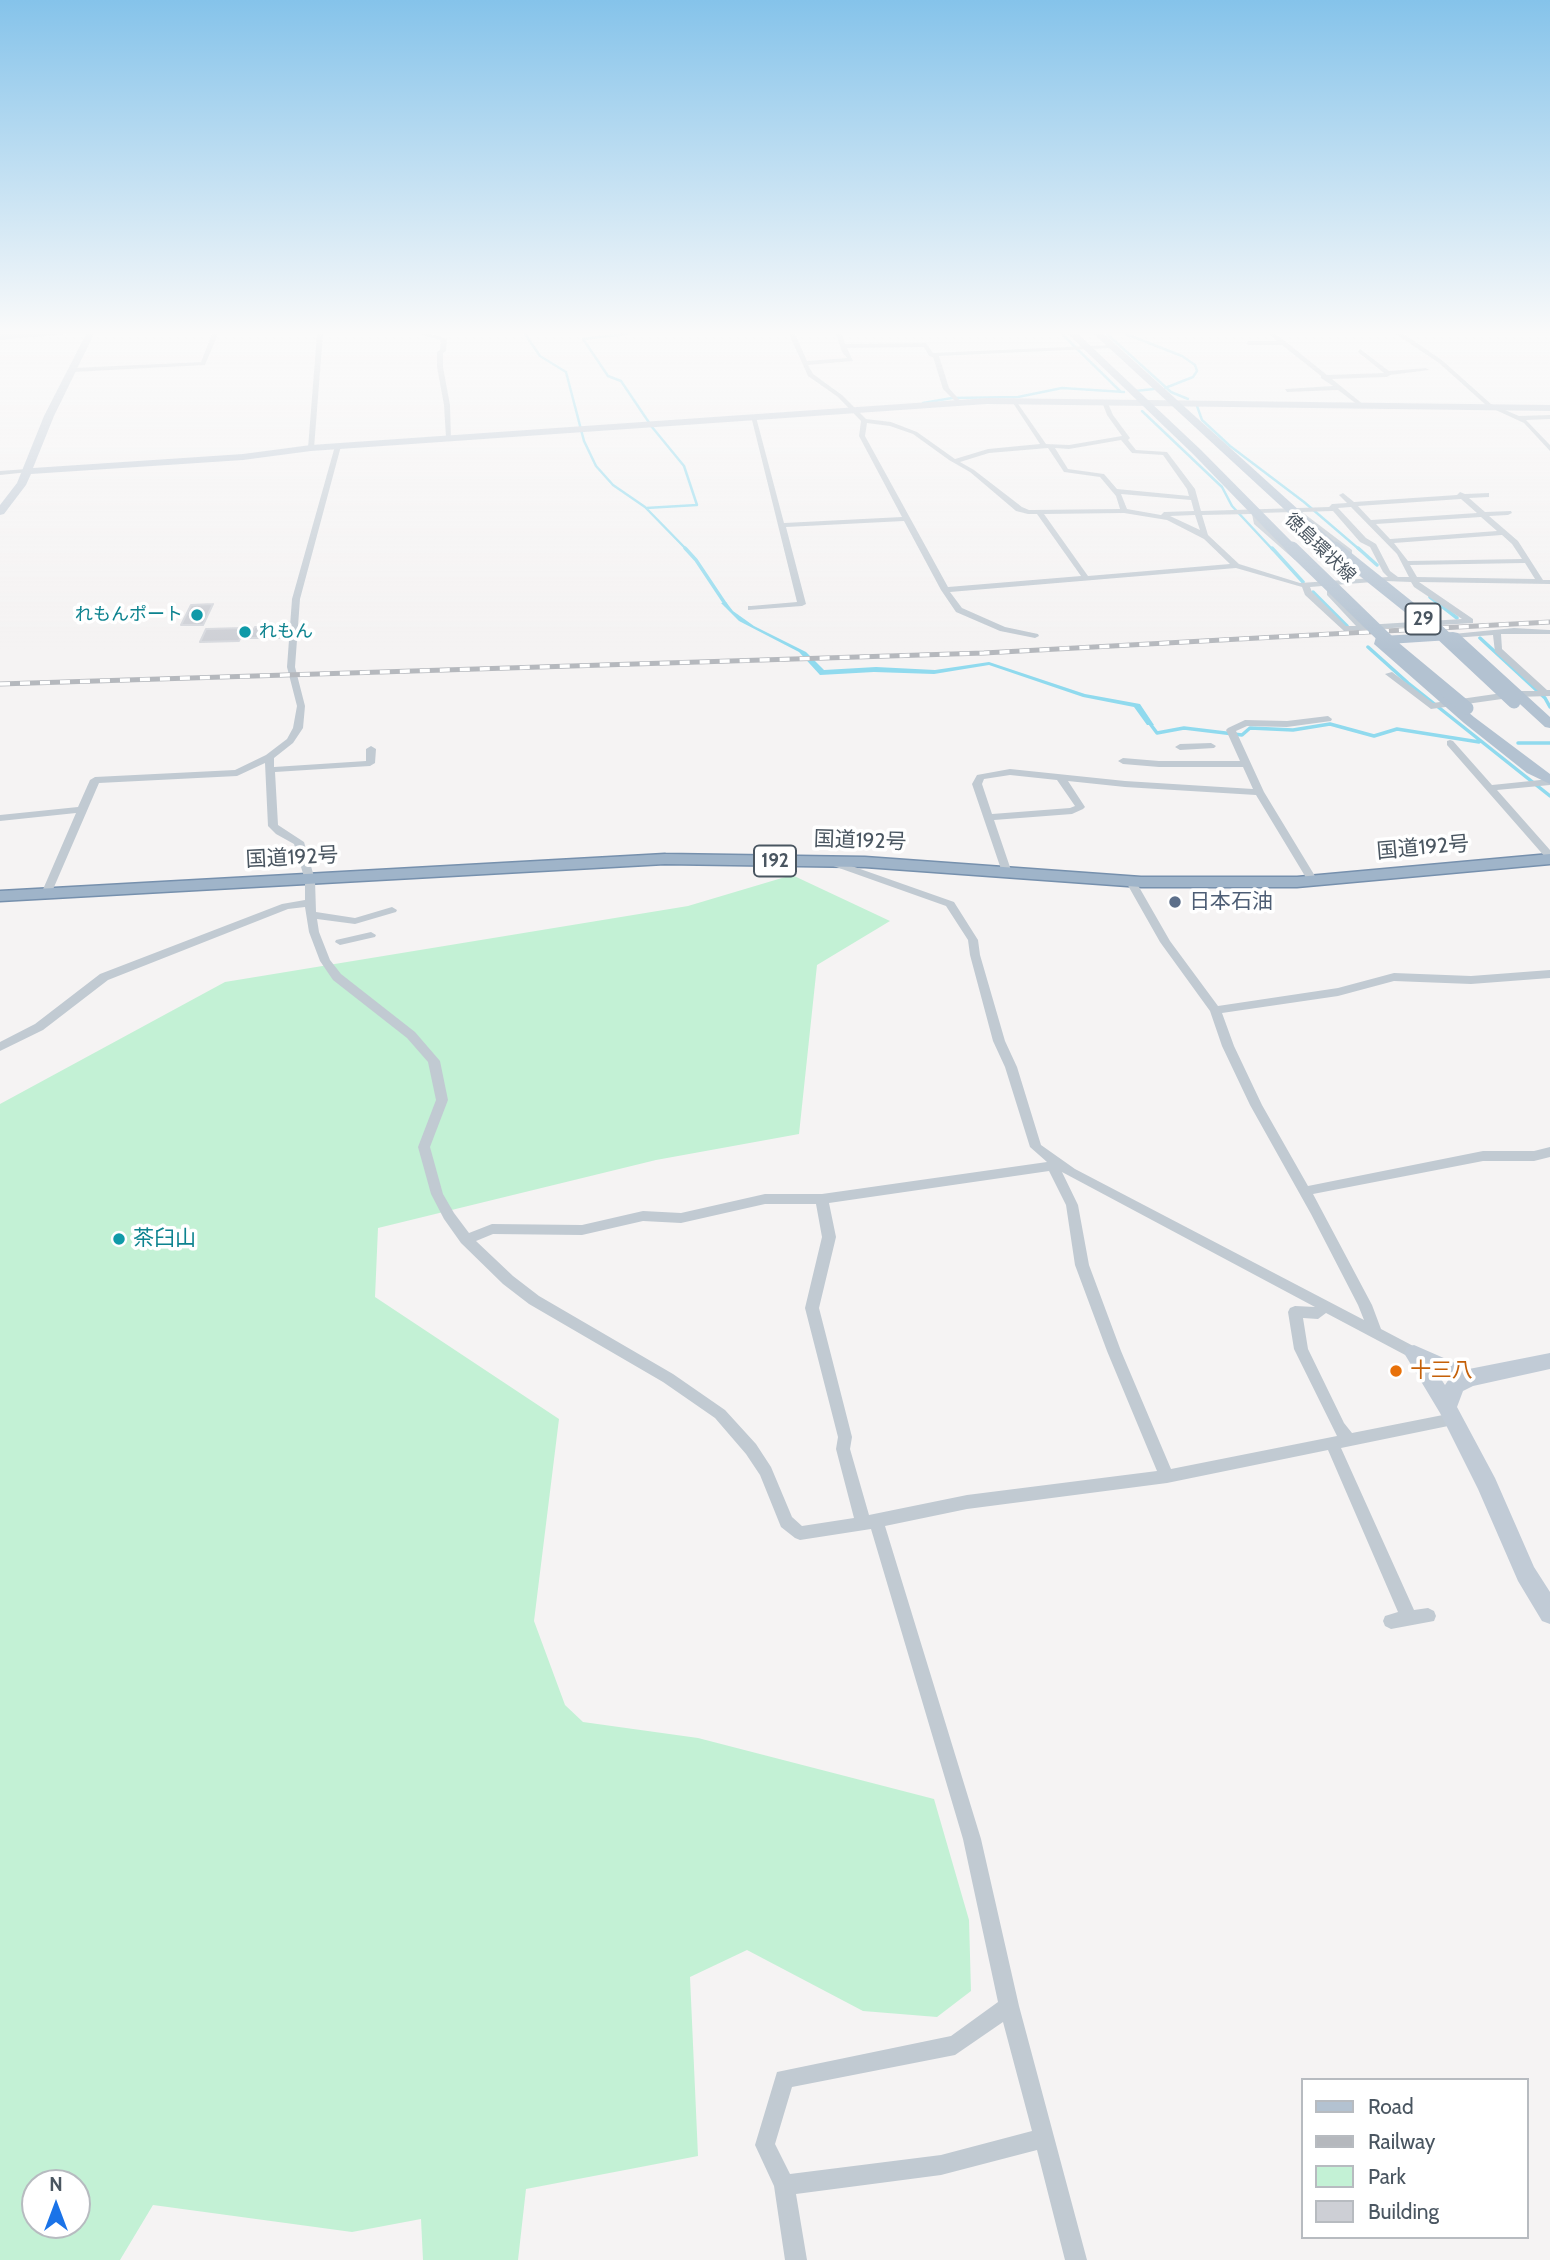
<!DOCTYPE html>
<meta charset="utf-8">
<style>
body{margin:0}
#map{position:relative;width:1550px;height:2260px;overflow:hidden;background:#f5f3f3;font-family:Cabin,sans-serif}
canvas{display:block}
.legend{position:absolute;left:1301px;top:2078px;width:228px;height:161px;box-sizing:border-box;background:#fff;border:2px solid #b7bbc0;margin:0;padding:9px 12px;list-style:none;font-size:21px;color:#4a5661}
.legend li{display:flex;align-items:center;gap:14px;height:35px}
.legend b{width:35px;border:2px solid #b7bbc0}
.north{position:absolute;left:21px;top:2169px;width:70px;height:70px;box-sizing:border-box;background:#fff;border:2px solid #b7bbc0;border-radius:50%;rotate:0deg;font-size:19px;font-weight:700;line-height:28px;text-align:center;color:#4a5661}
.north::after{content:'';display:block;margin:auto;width:24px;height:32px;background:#1a73e8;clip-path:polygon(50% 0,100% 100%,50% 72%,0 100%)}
</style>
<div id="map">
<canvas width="1550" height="2260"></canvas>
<ul class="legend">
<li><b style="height:9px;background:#b3c2d1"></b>Road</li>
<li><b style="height:9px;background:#b5b8bd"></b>Railway</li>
<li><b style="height:19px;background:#c3f1d5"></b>Park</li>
<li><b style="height:19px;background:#cdcfd5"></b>Building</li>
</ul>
<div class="north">N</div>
</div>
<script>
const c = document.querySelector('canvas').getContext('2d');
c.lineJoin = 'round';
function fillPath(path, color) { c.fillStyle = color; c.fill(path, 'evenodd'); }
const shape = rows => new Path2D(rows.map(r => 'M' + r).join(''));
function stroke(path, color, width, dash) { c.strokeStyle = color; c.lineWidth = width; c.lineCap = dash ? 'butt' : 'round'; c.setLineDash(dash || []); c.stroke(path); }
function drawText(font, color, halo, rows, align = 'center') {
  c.font = font + ' Cabin,"Noto Sans JP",sans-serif'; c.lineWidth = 7; c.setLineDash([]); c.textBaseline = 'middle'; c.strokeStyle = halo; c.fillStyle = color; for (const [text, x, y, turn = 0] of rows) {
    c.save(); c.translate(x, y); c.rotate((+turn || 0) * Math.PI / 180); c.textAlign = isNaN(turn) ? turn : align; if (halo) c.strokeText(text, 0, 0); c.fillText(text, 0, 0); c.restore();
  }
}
fillPath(shape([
 [792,875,890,921,817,965,799,1134,656,1160,378,1228,375,1297,559,1419,534,1621,565,1705,583,1722,698,1738,934,1799,969,1920,971,1991,937,2017,863,2011,747,1950,690,1977,698,2156,526,2189,518,2260,423,2260,421,2219,352,2232,153,2205,120,2260,0,2260,0,1104,225,982,688,906],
 [35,2183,77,2183,77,2225,35,2225]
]), '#c3f1d5');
fillPath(shape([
 [726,602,733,611,754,626,806,652,824,670,876,667,935,670,989,662,1085,694,1140,704,1154,725,1147,725,1134,707,1083,697,989,665,934,674,874,672,820,675,799,652,739,621,721,603]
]), '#90daee');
stroke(shape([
 [525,334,540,356,566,372,584,441,596,466,613,485,645,507,687,550],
 [627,334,583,339,608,376,621,381,652,427,684,466,697,505,646,508],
 [1062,334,1121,392],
 [1107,334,1171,392,1188,399],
 [1126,334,1182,356,1195,365,1197,371,1193,377,1165,388],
 [1135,391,1154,389],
 [923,403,952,398,1018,397,1062,388,1124,392],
 [1197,406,1202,420,1230,446,1304,502,1360,550],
 [1142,411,1222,487,1232,506,1273,550]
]), '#90daee', 2.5);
stroke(shape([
 [685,548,696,560,726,605],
 [1272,548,1303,582],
 [1358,548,1377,565],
 [1313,592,1347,626],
 [1430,597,1457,618],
 [1480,638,1545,698,1550,707],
 [1368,647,1408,683,1550,796],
 [1148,721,1157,733,1184,728,1242,735,1250,728,1293,730,1330,724,1374,736,1397,729,1479,742],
 [1518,743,1550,743]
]), '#90daee', 3.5);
const building = shape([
 [213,604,203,625,181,625,191,605,213,604],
 [279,626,287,627,283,638,249,638,255,627,279,626],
 [244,628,239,641,200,642,206,629,244,628]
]);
fillPath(building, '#cdcfd5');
stroke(building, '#d7d9de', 2);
const trunk = shape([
 [665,854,865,857,1141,877,1297,877,1550,854,1550,864,1297,887,1141,887,865,867,665,864,0,901,0,891,665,854]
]);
stroke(trunk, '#7690ad', 3);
fillPath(shape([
 [212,334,218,334,205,365,73,372,70,370,73,368,201,362,212,334],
 [317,334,323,334,314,448,311,450,308,448,317,334],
 [418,334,431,334,447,339,446,351,443,353,443,367,450,405,451,439,446,438,444,405,437,367,437,352,440,350,441,340,418,334],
 [789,334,795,334,807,361,847,358,842,352,836,334,842,334,845,344,926,343,933,353,1112,345,1110,348,939,356,949,388,962,403,959,405,943,389,933,357,929,356,924,347,847,348,853,361,808,365,813,374,842,395,866,419,891,422,917,432,955,459,988,449,1040,444,1011,400,1014,398,1046,444,1069,445,1122,436,1107,415,1102,402,1107,401,1113,415,1130,438,1128,440,1136,450,1167,452,1195,489,1201,511,1329,507,1332,504,1347,503,1339,495,1343,493,1354,502,1457,495,1460,492,1465,494,1489,493,1489,497,1469,498,1485,512,1511,511,1512,513,1508,515,1489,516,1518,541,1543,580,1550,580,1550,584,1419,582,1473,619,1473,623,1344,631,1305,595,1302,587,1236,568,950,592,962,608,1005,627,1038,634,1039,636,1035,638,1000,631,956,612,941,590,904,521,786,527,806,604,802,606,748,610,748,606,751,606,797,602,751,416,756,417,784,523,902,517,859,436,861,421,838,397,808,376,789,334],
 [867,423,890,426,913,434,949,460,970,472,1016,511,1028,514,1037,514,1081,576,948,587,865,436,867,423],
 [1121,440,1132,453,1163,455,1187,489,1189,496,1117,489,1104,474,1068,469,1055,448,1069,449,1121,440],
 [1048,448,1064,472,1100,477,1116,496,1120,509,1029,510,1022,507,974,470,960,462,989,453,1048,448],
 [1121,494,1191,500,1194,511,1164,512,1161,515,1127,509,1121,494],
 [1461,499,1477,513,1371,520,1358,506,1461,499],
 [1351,507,1397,554,1409,577,1398,577,1390,571,1376,544,1366,538,1338,508,1351,507],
 [1333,511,1360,542,1370,547,1383,572,1388,577,1300,583,1239,564,1208,535,1202,515,1252,514,1254,524,1295,560,1299,558,1298,556,1261,521,1259,513,1294,512,1346,554,1352,554,1352,550,1302,512,1333,511],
 [1124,513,1167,520,1204,539,1230,564,1088,576,1044,514,1124,513],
 [1195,515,1200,530,1170,516,1195,515],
 [1481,517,1497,531,1390,539,1376,524,1481,517],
 [1502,535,1512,544,1522,559,1408,561,1394,543,1502,535],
 [1525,563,1535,579,1417,577,1410,565,1525,563],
 [1385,581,1411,582,1414,587,1462,619,1365,625,1333,591,1327,591,1327,595,1356,626,1346,626,1312,592,1310,587,1385,581],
 [1269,334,1276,334,1327,375,1384,373,1358,352,1360,349,1389,371,1426,368,1429,370,1390,375,1387,377,1332,379,1364,405,1364,407,1362,408,1338,390,1287,392,1285,389,1333,386,1321,378,1321,376,1282,345,1249,345,1246,343,1249,341,1277,341,1269,334],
 [1396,334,1404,334,1443,361,1491,404,1519,416,1550,415,1550,419,1526,420,1550,445,1550,451,1524,423,1487,406,1439,363,1396,334],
 [338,444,341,446,300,599,295,667,305,706,303,728,293,743,274,758,274,767,366,761,366,749,371,746,376,749,375,763,370,766,275,772,278,825,304,842,315,880,316,912,355,918,392,907,397,910,396,912,355,924,317,919,319,932,330,960,341,974,415,1032,440,1061,448,1100,430,1147,443,1194,454,1213,469,1233,492,1224,582,1225,643,1211,681,1213,765,1194,822,1194,1047,1162,1030,1147,1005,1067,993,1041,970,955,968,940,946,906,825,863,825,859,829,858,954,902,978,940,980,955,1005,1041,1017,1067,1041,1145,1075,1169,1364,1320,1358,1305,1311,1214,1250,1105,1222,1046,1210,1011,1160,942,1126,882,1131,879,1135,880,1170,941,1218,1006,1338,988,1394,973,1471,976,1550,970,1550,978,1471,984,1394,981,1338,996,1222,1013,1234,1046,1262,1105,1308,1186,1483,1151,1534,1151,1550,1147,1550,1157,1534,1161,1483,1161,1313,1194,1372,1305,1381,1329,1419,1349,1421,1353,1419,1357,1414,1359,1409,1357,1326,1313,1318,1319,1303,1318,1308,1349,1344,1423,1352,1433,1453,1413,1458,1415,1460,1419,1458,1423,1453,1425,1341,1448,1414,1610,1428,1608,1434,1611,1436,1616,1434,1621,1391,1629,1385,1626,1383,1621,1385,1616,1398,1612,1328,1450,1167,1483,967,1509,885,1526,981,1839,1019,2006,1087,2260,1065,2260,1037,2150,941,2175,796,2194,807,2260,785,2260,774,2186,755,2145,777,2072,951,2036,998,2002,963,1839,871,1529,800,1540,795,1538,781,1527,760,1475,746,1454,715,1418,663,1382,529,1304,503,1284,461,1243,444,1219,431,1194,418,1147,436,1100,428,1062,407,1038,333,980,320,961,309,932,305,907,288,909,108,980,43,1030,0,1051,0,1042,35,1024,100,974,282,904,305,900,305,880,294,844,276,834,268,826,265,763,237,776,99,783,51,894,46,897,41,894,76,813,0,821,0,815,78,807,90,780,95,777,235,770,266,755,287,739,293,728,297,706,287,667,292,599,335,446,338,444],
 [1049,1171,1066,1205,1075,1265,1107,1351,1157,1471,967,1495,869,1515,850,1449,852,1437,819,1308,836,1237,829,1203,1049,1171],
 [1062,1172,1315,1307,1295,1306,1290,1308,1288,1312,1294,1349,1337,1436,1171,1469,1121,1351,1089,1265,1078,1205,1062,1172],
 [765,1204,816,1204,822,1237,805,1308,838,1437,836,1449,854,1518,802,1526,792,1517,771,1467,756,1444,725,1410,673,1374,539,1296,513,1276,476,1241,493,1234,582,1235,643,1221,681,1223,765,1204],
 [1003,2022,1032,2131,941,2155,790,2174,775,2144,792,2087,955,2055,1003,2022],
 [27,469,29,470,29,472,0,475,0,471,27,469],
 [1514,628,1550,630,1550,634,1501,634,1502,649,1547,690,1550,690,1550,696,1516,697,1431,709,1385,674,1392,672,1433,703,1516,691,1538,691,1495,652,1493,635,1453,638,1449,636,1453,634,1514,628],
 [1328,716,1332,719,1331,721,1287,727,1247,726,1236,731,1264,792,1318,881,1313,884,1308,881,1256,795,1125,787,1068,781,1085,807,1083,809,1072,814,994,820,1012,873,1007,876,1003,875,972,784,977,775,1010,769,1125,781,1253,789,1243,767,1159,767,1123,764,1118,761,1123,758,1159,761,1240,761,1226,730,1228,728,1245,720,1287,721,1328,716],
 [1010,775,1057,780,1075,806,1070,808,992,814,982,784,984,779,1010,775],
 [1450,740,1453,741,1492,785,1550,779,1550,785,1497,790,1550,850,1550,859,1546,858,1447,745,1447,741,1450,740],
 [1211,743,1216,746,1214,748,1180,750,1175,747,1180,744,1211,743],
 [371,932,376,935,375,937,340,945,335,942,336,940,371,932]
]), '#c1cad2');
fillPath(shape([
 [0,334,66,334,0,340,0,334],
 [86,334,94,334,54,416,33,468,243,454,311,445,987,398,1550,405,1550,411,987,404,311,451,243,460,31,474,26,485,4,514,0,515,0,505,17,483,44,416,86,334],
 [1414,1345,1469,1369,1550,1353,1550,1369,1473,1386,1463,1391,1457,1407,1495,1478,1534,1567,1550,1592,1550,1624,1542,1621,1518,1581,1478,1489,1440,1413,1404,1353,1407,1347,1414,1345],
 [1437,1373,1449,1379,1445,1385,1437,1373]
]), '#c1cbd6');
fillPath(shape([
 [1068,334,1078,334,1201,450,1294,544,1294,550,1286,550,1193,454,1068,334],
 [1094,334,1104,334,1331,539,1331,545,1323,545,1094,334],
 [1453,632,1458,633,1550,717,1550,728,1545,727,1450,640,1388,644,1474,717,1550,774,1550,784,1527,773,1464,723,1374,644,1376,637,1381,636,1453,632]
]), '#b3c2d1');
fillPath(trunk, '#9fb4c9');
const rail = shape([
 [0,684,984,653,1550,622]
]);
stroke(rail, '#b5b8bd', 5);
stroke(rail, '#fff', 3.5, [10]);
stroke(shape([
 [1327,542,1337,550],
 [1290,547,1293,550]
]), '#b3c2d1', 10);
stroke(shape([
 [1292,548,1396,649,1467,708],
 [1335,548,1435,628,1514,702]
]), '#b3c2d1', 13);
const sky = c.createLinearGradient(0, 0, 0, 651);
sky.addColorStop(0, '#85c3ea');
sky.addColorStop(0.51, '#fafafa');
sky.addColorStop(1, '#fafafa00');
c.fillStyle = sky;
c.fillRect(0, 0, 1550, 651);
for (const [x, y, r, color] of [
 [197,615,7,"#0f9aa8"],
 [245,632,7,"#0f9aa8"],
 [1175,902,7,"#5c6f8a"],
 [119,1239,7,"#0f9aa8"],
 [1396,1371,7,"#e8710a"]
]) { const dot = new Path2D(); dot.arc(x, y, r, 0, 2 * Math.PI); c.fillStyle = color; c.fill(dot); stroke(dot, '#fff', 2.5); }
drawText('18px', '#4a5661', '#fff', [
 ["徳島環状線",1320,548,44]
]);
drawText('18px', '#0d838f', '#fff', [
 ["れもんポート",183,615],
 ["れもん",259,632,"left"]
], 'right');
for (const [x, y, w] of [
 [1423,619,35],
 [775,861,42]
]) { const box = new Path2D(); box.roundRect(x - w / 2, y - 15.5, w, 31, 5); c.fillStyle = '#fff'; c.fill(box); stroke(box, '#4a5661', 2); }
drawText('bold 19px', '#4a5661', null, [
 ["29",1423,619],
 ["192",775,861]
]);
drawText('21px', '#4a5661', '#fff', [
 ["国道192号",860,841,2],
 ["国道192号",1423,848,-5],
 ["国道192号",292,858,-3]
]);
drawText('21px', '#4e5e75', '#fff', [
 ["日本石油",1189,902]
], 'left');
drawText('21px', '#0d838f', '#fff', [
 ["茶臼山",133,1239]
], 'left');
drawText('21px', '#c56008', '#fff', [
 ["十三八",1410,1371]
], 'left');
</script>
